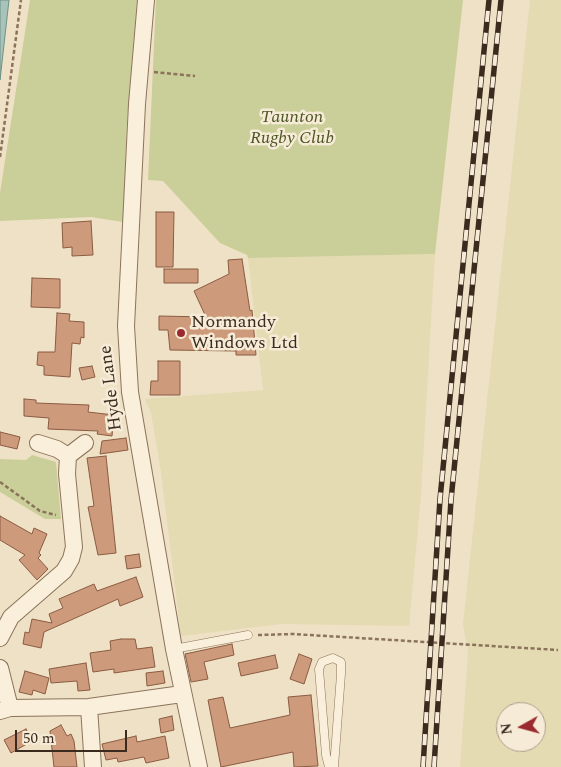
<!DOCTYPE html>
<style>
body{margin:0}
#map{position:relative;width:561px;height:767px;overflow:hidden;background:#efe1c6;font-family:Spectral,serif}
canvas{display:block}
.north{position:absolute;left:496px;top:702px;width:50px;height:50px;box-sizing:border-box;background:#f6ebd6;border:1px solid #ab9e8d;border-radius:50%;rotate:263deg;font-size:14px;font-weight:700;line-height:20px;text-align:center;color:#3b2b1f}
.north::after{content:'';display:block;margin:auto;width:18px;height:22px;background:#9b2a30;clip-path:polygon(50% 0,100% 100%,50% 72%,0 100%)}
.scale{position:absolute;left:15px;top:730px;width:112px;height:22px;box-sizing:border-box;border:2px solid #3b2b1f;border-top:0;padding-left:6px;font-size:15px;line-height:18px;white-space:nowrap;color:#3b2b1f;-webkit-text-stroke:4px #f6ebd6;paint-order:stroke}
</style>
<div id="map">
<canvas width="561" height="767"></canvas>
<div class="north">N</div>
<div class="scale">50 m</div>
</div>
<script>
const c = document.querySelector('canvas').getContext('2d');
c.lineJoin = 'round';
function fillPath(path, color) { c.fillStyle = color; c.fill(path, 'evenodd'); }
const shape = rows => new Path2D(rows.map(r => 'M' + r).join(''));
function stroke(path, color, width, dash) { c.strokeStyle = color; c.lineWidth = width; c.lineCap = dash ? 'butt' : 'round'; c.setLineDash(dash || []); c.stroke(path); }
function drawText(font, color, halo, rows, align = 'center') {
  c.font = font + ' Spectral,serif'; c.lineWidth = 5; c.setLineDash([]); c.textBaseline = 'middle'; c.strokeStyle = halo; c.fillStyle = color; for (const [text, x, y, turn = 0] of rows) {
    c.save(); c.translate(x, y); c.rotate((+turn || 0) * Math.PI / 180); c.textAlign = isNaN(turn) ? turn : align; if (halo) c.strokeText(text, 0, 0); c.fillText(text, 0, 0); c.restore();
  }
}
fillPath(shape([
 [530,0,561,0,561,767,460,767,468,653,463,624],
 [506,712,536,712,536,742,506,742],
 [435,254,421,495,409,626,282,624,181,636,161,472,151,413,145,399,263,390,248,258]
]), '#e5dbb3');
fillPath(shape([
 [30,0,137,0,127,121,123,222,91,217,0,221,0,193],
 [156,0,463,0,435,254,248,258,247,255,220,243,163,181,148,180],
 [32,455,56,462,61,519,45,519,0,492,0,459,26,460]
]), '#cace99');
const water = shape([
 [0,0,9,0,0,80,0,0]
]);
fillPath(water, '#a8c3b9');
stroke(water, '#6e9187', 1);
const building = shape([
 [156,212,174,212,173,267,156,267,156,212],
 [91,221,93,255,72,256,72,247,63,248,62,223,91,221],
 [242,259,250,311,252,310,256,355,236,355,236,351,170,350,168,330,159,330,159,316,206,317,194,291,229,274,228,260,242,259],
 [164,269,198,269,198,283,164,283,164,269],
 [32,278,60,279,60,308,31,307,32,278],
 [57,313,70,314,69,321,84,322,84,338,81,337,80,344,72,343,70,377,44,375,44,366,37,365,38,352,55,352,57,313],
 [158,361,180,361,180,395,150,395,151,381,158,381,158,361],
 [92,366,95,377,82,380,79,368,92,366],
 [24,399,36,400,36,403,89,405,88,412,114,415,112,436,97,434,98,431,48,429,49,418,24,416,24,399],
 [0,432,20,437,17,449,0,445,0,432],
 [126,438,128,450,100,454,102,441,126,438],
 [106,456,116,553,98,555,88,507,94,506,87,458,106,456],
 [0,516,32,534,34,528,47,534,39,553,41,555,38,558,48,569,37,580,19,560,25,555,0,540,0,516],
 [139,554,141,567,127,569,125,556,139,554],
 [136,577,143,597,120,606,118,599,44,632,41,648,23,644,25,632,29,633,32,619,52,623,49,614,63,608,59,599,94,584,97,591,136,577],
 [121,639,135,639,137,649,152,647,155,667,114,673,114,669,93,672,90,653,111,650,110,641,121,639],
 [232,644,234,655,204,662,208,679,191,682,185,654,232,644],
 [299,654,312,659,304,684,290,679,299,654],
 [275,655,278,668,241,676,238,663,275,655],
 [86,663,90,690,78,691,77,681,51,683,49,669,86,663],
 [25,671,49,678,45,694,33,690,32,695,19,692,25,671],
 [163,671,165,683,147,686,146,673,163,671],
 [311,695,318,766,294,767,293,752,221,767,208,700,223,697,230,728,290,715,288,697,311,695],
 [172,716,174,730,161,733,159,719,172,716],
 [61,725,67,736,71,734,74,741,77,767,54,767,50,731,61,725],
 [26,729,32,741,11,753,4,740,26,729],
 [136,736,137,742,165,736,169,758,146,763,144,757,118,762,117,758,106,760,102,744,136,736]
]);
fillPath(building, '#cd9a7c');
stroke(building, '#8a5b41', 1);
const service = shape([
 [174,649,248,635],
 [329,767,326,755,319,669,322,662,333,658,341,662,341,674,334,767]
]);
const minor = shape([
 [146,0,137,104,126,326,130,392,174,649,199,767],
 [68,456,85,443],
 [0,638,11,617,64,571,71,559,74,547,67,474,68,456,57,449,38,443],
 [0,668,10,708],
 [89,707,93,767],
 [0,711,10,708,89,707,182,694]
]);
stroke(service, '#8b735b', 9);
stroke(minor, '#8b735b', 18);
stroke(shape([
 [154,72,195,76],
 [0,157,21,0],
 [0,482,40,511,56,515],
 [258,635,293,634,558,650]
]), '#8b735b', 2.5, [4, 2.5]);
stroke(service, '#f9efda', 8);
stroke(minor, '#f9efda', 16);
const rail = shape([
 [423,767,440,499,489,0],
 [434,767,451,500,501,0]
]);
stroke(rail, '#3b2b1f', 5.5);
stroke(rail, '#f6ebd6', 4, [11]);
for (const [x, y, r, color] of [
 [181,333,5,"#9b2a30"]
]) { const dot = new Path2D(); dot.arc(x, y, r, 0, 2 * Math.PI); c.fillStyle = color; c.fill(dot); stroke(dot, '#f6ebd6', 2); }
drawText('italic 18px', '#4d5726', '#f6ebd6', [
 ["Taunton",292,118],
 ["Rugby Club",292,139]
]);
drawText('18px', '#3b2b1f', '#f6ebd6', [
 ["Normandy",191,323],
 ["Windows Ltd",191,344]
], 'left');
drawText('18px', '#3b2b1f', '#f6ebd6', [
 ["Hyde Lane",112,388,-97]
]);
</script>
